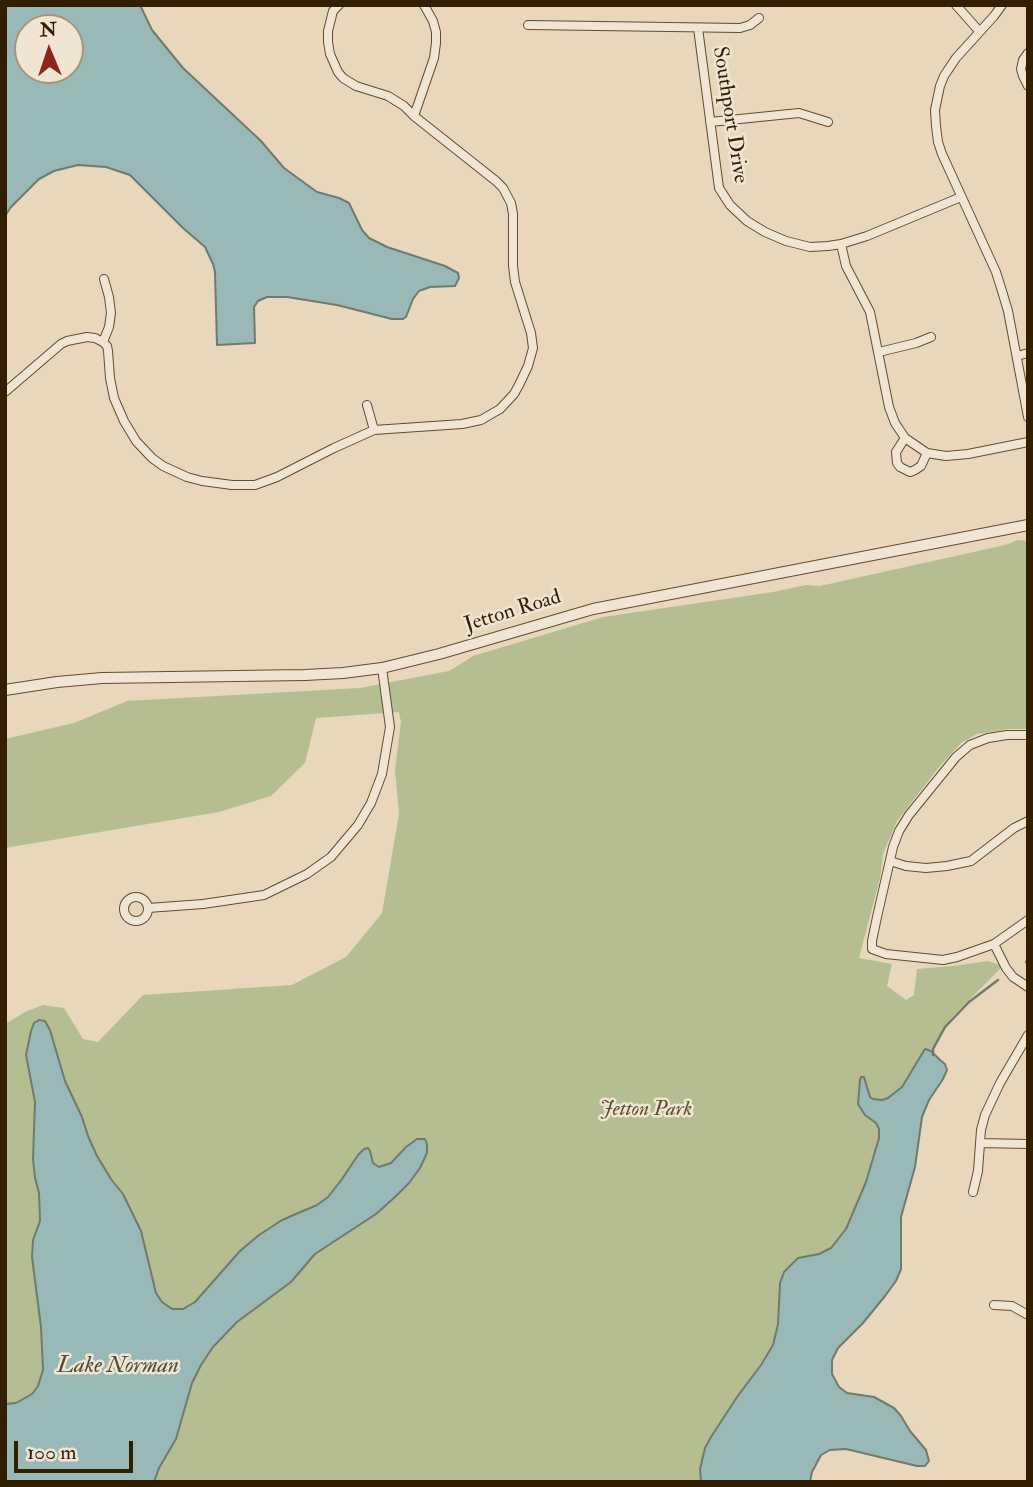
<!DOCTYPE html>
<style>
body{margin:0}
#map{position:relative;width:1033px;height:1487px;overflow:hidden;background:#e8d7bb;font-family:"IM FELL Double Pica",serif}
canvas{display:block}
.frame{position:absolute;inset:0;border:7px solid #331e00;pointer-events:none}
.north{position:absolute;left:14px;top:14px;width:70px;height:70px;box-sizing:border-box;background:#f0e5d3;border:2px solid #a4957f;border-radius:50%;rotate:358deg;font-size:19px;font-weight:700;line-height:28px;text-align:center;color:#331e00}
.north::after{content:'';display:block;margin:auto;width:24px;height:32px;background:#8f2418;clip-path:polygon(50% 0,100% 100%,50% 72%,0 100%)}
.scale{position:absolute;left:14px;top:1441px;width:119px;height:32px;box-sizing:border-box;border:4px solid #331e00;border-top:0;padding-left:9px;font-size:21px;line-height:24px;white-space:nowrap;color:#331e00;-webkit-text-stroke:5px #f0e5d3;paint-order:stroke}
</style>
<div id="map">
<canvas width="1033" height="1487"></canvas>
<div class="frame"></div>
<div class="north">N</div>
<div class="scale">100 m</div>
</div>
<script>
const c = document.querySelector('canvas').getContext('2d');
c.lineJoin = 'round';
function fillPath(path, color) { c.fillStyle = color; c.fill(path, 'evenodd'); }
const shape = rows => new Path2D(rows.map(r => 'M' + r).join(''));
function stroke(path, color, width, dash) { c.strokeStyle = color; c.lineWidth = width; c.lineCap = dash ? 'butt' : 'round'; c.setLineDash(dash || []); c.stroke(path); }
function drawText(font, color, halo, rows, align = 'center') {
  c.font = font + ' "IM FELL Double Pica",serif'; c.lineWidth = 5; c.setLineDash([]); c.textBaseline = 'middle'; c.strokeStyle = halo; c.fillStyle = color; for (const [text, x, y, turn = 0] of rows) {
    c.save(); c.translate(x, y); c.rotate((+turn || 0) * Math.PI / 180); c.textAlign = isNaN(turn) ? turn : align; if (halo) c.strokeText(text, 0, 0); c.fillText(text, 0, 0); c.restore();
  }
}
fillPath(shape([
 [1018,540,1028,541,1028,729,1008,729,977,734,961,743,940,766,897,821,883,854,880,878,859,958,892,964,887,986,906,1000,914,995,917,969,953,966,988,961,1003,966,953,1016,933,1049,925,1050,902,1087,888,1098,882,1100,874,1100,870,1097,864,1077,861,1077,858,1104,865,1115,876,1123,879,1129,879,1138,866,1182,846,1229,831,1248,819,1254,798,1258,779,1304,778,1324,773,1345,726,1416,700,1469,701,1482,154,1482,159,1468,176,1439,192,1383,201,1365,213,1347,237,1322,291,1282,315,1254,376,1214,409,1183,406,1147,391,1163,385,1166,379,1167,373,1164,371,1153,342,1179,328,1197,317,1205,259,1235,240,1251,195,1302,183,1309,172,1309,162,1302,156,1293,141,1231,123,1194,104,1168,88,1136,82,1117,65,1081,50,1030,34,1023,28,1043,26,1058,35,1102,33,1159,39,1193,40,1221,33,1240,43,1345,43,1370,38,1386,32,1394,16,1403,5,1404,5,1024,25,1012,43,1005,64,1008,83,1039,98,1042,143,995,292,985,346,957,382,913,399,814,395,770,401,722,399,712,316,718,305,763,271,796,219,812,5,848,5,739,74,723,127,701,360,688,449,671,473,656,603,617,773,592,806,585,820,586,1005,545]
]), '#b5be91');
const water = shape([
 [5,5,140,5,152,30,183,68,261,141,284,168,317,192,339,198,349,203,362,230,369,238,387,247,445,266,458,273,459,278,455,286,430,287,419,291,413,299,406,317,403,319,392,319,337,305,287,297,267,297,258,301,254,307,255,343,217,345,215,272,213,264,205,247,183,228,130,175,106,167,78,165,54,171,39,179,11,207,5,216,5,5],
 [28,28,70,28,70,70,28,70,28,28],
 [39,1020,45,1021,50,1030,65,1081,82,1117,88,1136,97,1156,111,1179,123,1194,141,1231,156,1293,162,1302,172,1309,183,1309,195,1302,240,1251,259,1235,282,1220,317,1205,328,1197,342,1179,358,1155,364,1149,368,1148,370,1151,373,1163,379,1167,391,1163,406,1147,417,1139,425,1139,427,1144,427,1153,420,1168,409,1183,395,1197,376,1214,315,1254,291,1282,237,1322,213,1347,201,1365,192,1383,176,1439,159,1468,154,1482,5,1482,5,1404,16,1403,32,1394,38,1386,43,1370,41,1327,32,1257,33,1240,40,1221,39,1193,35,1178,33,1159,35,1102,26,1055,31,1031,34,1023,39,1020],
 [925,1049,931,1051,940,1060,945,1064,947,1070,943,1079,929,1100,922,1117,915,1167,901,1217,901,1269,896,1281,885,1296,863,1323,838,1348,832,1360,832,1374,839,1387,847,1393,874,1397,894,1408,901,1416,910,1431,926,1450,929,1461,925,1466,917,1466,846,1449,830,1450,821,1455,812,1472,810,1482,701,1482,700,1469,705,1448,711,1437,737,1397,761,1365,773,1345,778,1324,780,1283,784,1272,798,1258,819,1254,831,1248,846,1229,866,1182,879,1138,879,1129,876,1123,865,1115,858,1104,860,1080,861,1077,864,1077,870,1097,873,1099,882,1100,888,1098,902,1087,925,1049]
]);
fillPath(water, '#99b8b8');
stroke(water, '#707a6e', 2);
stroke(shape([
 [1026,962,1028,960],
 [933,1055,933,1049,945,1027,969,1002,998,980]
]), '#707a6e', 2.5);
const minor = shape([
 [339,5,333,11,328,31,328,42,330,54,338,72,343,78,356,86,388,96,404,106,414,116,434,58,436,43,436,32,433,21,424,5],
 [956,5,979,31],
 [1002,5,994,16,956,58,944,76,940,86,935,110,936,126,938,142,942,154,996,272,1002,291,1008,311,1028,417],
 [528,25,740,28,750,25,759,18],
 [698,28,719,188,730,205,747,221,765,232,786,241,810,247,828,246,841,244,867,236,961,197],
 [1028,53,1023,60,1021,69,1023,76,1028,86],
 [710,122,799,113,828,122],
 [841,244,846,266,870,312,889,407,895,423,905,438,927,453,946,456,968,454,1028,442],
 [103,342,107,346,108,351,110,378,114,398,124,421,136,441,152,458,163,466,187,477,202,481,232,485,255,485,277,477,334,448,374,430,462,424,481,420,500,409,514,394,519,385,528,366,533,348,531,333,515,282,513,266,513,214,511,203,503,188,496,181,414,116],
 [103,342,109,327,111,313,109,297,104,279],
 [879,352,916,343,931,337],
 [1017,356,1028,353],
 [5,392,61,344,67,341,87,337,95,338,103,342],
 [367,405,374,430],
 [905,438,896,452,897,463,900,467,910,472,915,470,921,466,927,453],
 [1028,735,1007,735,988,738,970,745,956,757,909,815,899,831,893,847,877,917,872,941,872,949,886,954,943,960,957,957,994,944,1028,920],
 [890,861,906,866,926,868,947,866,971,861,1014,828,1028,821],
 '124 909a12 12 0 1 1 24 0a12 12 0 1 1-24 0Z',
 [148,908,203,904,264,895,307,874,331,857,358,825,371,803,382,774,390,727,382,668],
 [994,944,1006,968,1013,977,1028,987],
 [980,1143,1028,1144],
 [973,1192,978,1171,981,1130,985,1115,1000,1083,1028,1035],
 [994,1305,1012,1306,1028,1315]
]);
const tertiary = shape([
 [5,690,57,682,102,678,305,675,343,673,382,668,439,654,593,609,1028,525]
]);
stroke(minor, '#604c2f', 10);
stroke(tertiary, '#604c2f', 12);
stroke(minor, '#f0e5d3', 8);
stroke(tertiary, '#f0e5d3', 10);
drawText('21px', '#331e00', '#f0e5d3', [
 ["Southport Drive",729,115,81],
 ["Jetton Road",513,612,-17]
]);
drawText('italic 21px', '#5a4e2c', '#f0e5d3', [
 ["Jetton Park",646,1110]
]);
drawText('italic 23px', '#524c37', '#f0e5d3', [
 ["Lake Norman",118,1367]
]);
</script>
